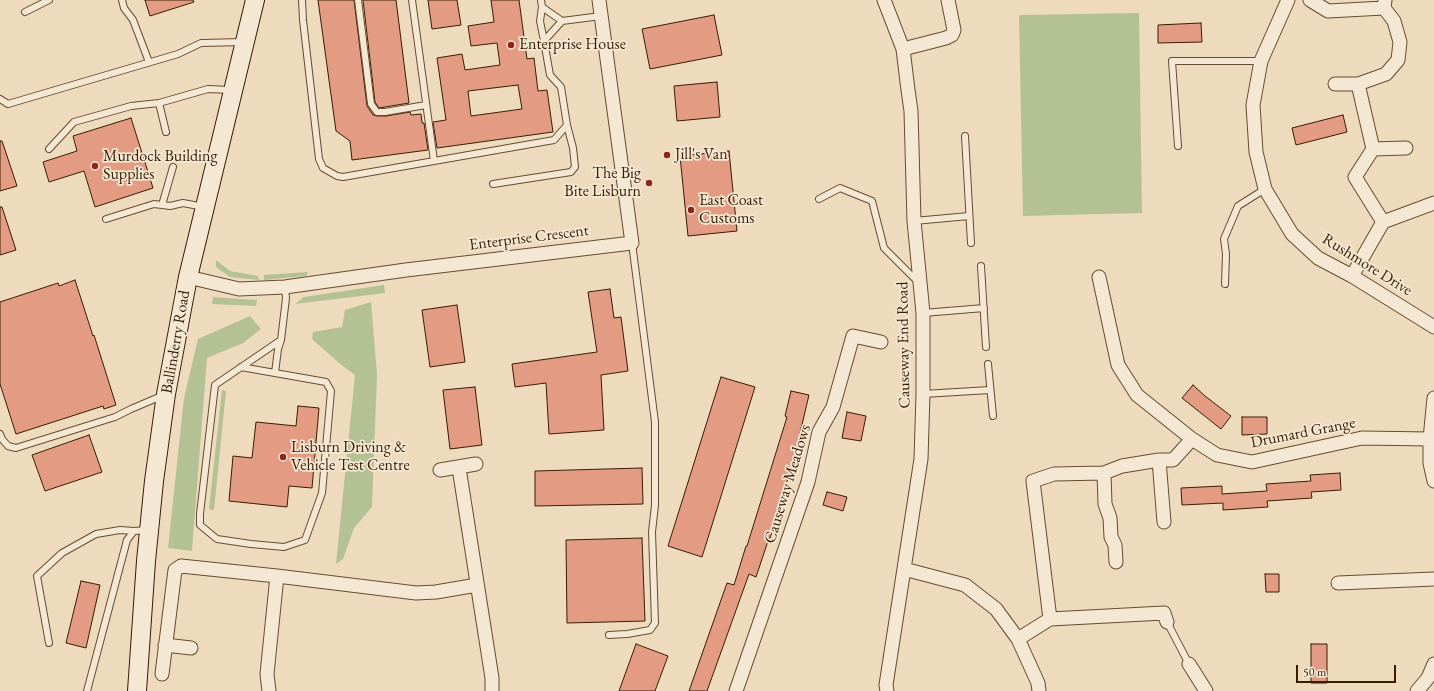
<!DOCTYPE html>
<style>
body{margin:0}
#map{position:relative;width:1434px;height:691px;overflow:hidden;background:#eedbbd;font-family:"EB Garamond",serif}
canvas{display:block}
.scale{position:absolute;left:1296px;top:665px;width:100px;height:18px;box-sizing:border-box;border:2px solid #381d00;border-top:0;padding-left:5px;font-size:12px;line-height:14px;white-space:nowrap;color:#381d00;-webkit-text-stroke:3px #f4e8d4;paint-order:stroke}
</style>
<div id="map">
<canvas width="1434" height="691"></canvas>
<div class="scale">50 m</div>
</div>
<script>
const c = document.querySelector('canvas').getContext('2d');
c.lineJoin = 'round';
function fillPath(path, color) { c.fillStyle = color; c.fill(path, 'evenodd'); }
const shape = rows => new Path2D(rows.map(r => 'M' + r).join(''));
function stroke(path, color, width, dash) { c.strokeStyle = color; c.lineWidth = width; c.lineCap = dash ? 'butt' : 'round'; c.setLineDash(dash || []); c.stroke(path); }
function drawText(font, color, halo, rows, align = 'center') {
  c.font = font + ' "EB Garamond",serif'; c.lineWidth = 3.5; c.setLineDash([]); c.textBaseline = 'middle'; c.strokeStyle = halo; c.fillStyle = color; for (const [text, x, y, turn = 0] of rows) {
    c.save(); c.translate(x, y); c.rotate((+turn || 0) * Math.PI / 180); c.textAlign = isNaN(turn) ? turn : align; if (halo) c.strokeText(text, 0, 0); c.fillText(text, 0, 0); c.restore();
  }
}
fillPath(shape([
 [1139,13,1142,213,1023,216,1019,15],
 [216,260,230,271,258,276,259,280,230,277,216,267],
 [308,272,306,276,264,280,264,275],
 [384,285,385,293,295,304,304,297],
 [213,297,240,299,257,300,256,306,212,304],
 [371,302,377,374,372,507,354,528,343,559,336,564,355,375,339,363,312,339,313,332,342,327,345,310],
 [250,316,261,329,243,343,207,358,192,551,168,548,184,398,198,339],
 [222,390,226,391,214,510,211,510,209,508]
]), '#b4c194');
const building = shape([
 [145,0,193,0,194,2,150,16,145,0],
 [318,0,354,0,367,106,373,115,377,116,386,116,410,112,411,115,421,114,422,123,424,123,428,150,352,160,350,141,336,131,318,0],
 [363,0,396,0,409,103,379,108,375,102,363,0],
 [428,0,457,0,461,25,432,29,428,0],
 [491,0,519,0,527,59,534,58,538,91,547,90,553,132,437,148,433,122,446,120,437,58,462,54,465,70,500,65,497,43,471,46,468,26,494,22,491,0],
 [518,85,522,109,471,116,468,91,518,85],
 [714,15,722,55,650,69,642,29,714,15],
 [1201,23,1202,42,1158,43,1158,25,1201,23],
 [717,82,720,117,677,121,674,86,717,82],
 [1343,115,1347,132,1296,145,1292,128,1343,115],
 [131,118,153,188,95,207,84,171,49,182,43,162,77,151,73,136,131,118],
 [0,141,2,141,17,186,0,191,0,141],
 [729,151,737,231,688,236,680,156,729,151],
 [0,207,2,207,16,250,0,255,0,207],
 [75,280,93,336,94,335,116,405,104,409,103,406,16,434,0,384,0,302,58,283,59,286,75,280],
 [610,289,614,318,621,317,628,371,601,375,604,430,549,434,546,383,515,387,512,364,597,352,588,292,610,289],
 [457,305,465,362,430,367,422,310,457,305],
 [721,377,755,387,702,557,668,546,721,377],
 [1193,385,1205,396,1231,416,1221,429,1182,398,1193,385],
 [475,387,482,445,450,449,443,390,475,387],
 [791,391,809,395,800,433,802,434,777,513,778,513,770,538,769,538,756,577,749,574,707,691,689,691,727,583,734,585,746,546,747,546,787,417,785,416,791,391],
 [298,406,319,408,312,488,289,486,287,507,229,501,233,456,252,458,256,422,296,426,298,406],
 [847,412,866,416,861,441,842,438,847,412],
 [1242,417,1267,417,1267,434,1242,435,1242,417],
 [89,435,102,472,45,491,32,455,89,435],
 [642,468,643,504,535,506,535,471,642,468],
 [1340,473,1341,490,1311,492,1312,498,1267,501,1268,507,1223,510,1223,503,1182,505,1181,488,1222,486,1222,494,1267,491,1266,484,1311,481,1310,475,1340,473],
 [827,492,847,497,843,511,823,505,827,492],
 [642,538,645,621,567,623,566,540,642,538],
 [1265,574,1279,574,1279,592,1266,592,1265,574],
 [81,581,100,585,86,648,66,643,81,581],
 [636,644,668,656,655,691,619,691,636,644],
 [1311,644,1327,644,1327,683,1311,683,1311,644]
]);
fillPath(building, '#e39c83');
stroke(building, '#381d00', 1);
const lane = shape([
 [122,0,124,8,133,20,149,62],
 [302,0,303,20,319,159,323,168,337,176,343,177,434,161],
 [358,0,371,104,377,112,385,112,426,105],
 [412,0,434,161,554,140,567,125,561,87,550,75,544,41,562,21,601,16],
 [541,0,542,7,562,21],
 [542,7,540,21,544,41],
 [25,12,49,0],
 [0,99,8,104,178,54,201,43,243,42],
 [159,103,166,132],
 [965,136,971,243],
 [1178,146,1172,61,1261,61],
 [49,149,74,122,131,106,159,103,208,89,231,90],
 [493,184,571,172,575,167,573,148,567,125],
 [819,199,840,188,872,201,884,248,918,282],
 [162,205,173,167],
 [106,219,154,204,170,206,183,203,204,207],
 [914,221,969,216],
 [981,266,986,347],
 [1225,284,1226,254,1224,239,1238,206,1265,189],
 [923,313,984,308],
 [281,340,286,298,285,287],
 [988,364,993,416],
 [241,367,326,382,331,391,322,493,305,540,284,547,251,544,217,539,200,525,200,514,215,385,281,340,278,349,275,373],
 [923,394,990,390],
 [0,434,2,439,8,446,16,448,115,417,131,409,164,395],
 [1167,622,1189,664],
 [609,635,627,634,650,630,655,623,652,532,655,505,655,422,632,243],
 [49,643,37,576,62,553,96,534,120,530,134,531],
 [87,691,127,540,134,531,147,530]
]);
const street = shape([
 [884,0,903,49,908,90,911,111,914,221,923,313,923,394,921,459,886,685,887,691],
 [1288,0,1261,61,1253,105,1256,152,1265,189,1292,234,1318,258,1352,276,1434,327],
 [1310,0,1328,11,1384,8],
 [903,49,946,38,952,35,954,30,948,0],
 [1335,84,1358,84,1386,74,1398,60,1400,42,1394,21,1384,8,1385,0],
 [1358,84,1373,149,1355,177,1383,222],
 [1373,149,1406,148],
 [1352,276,1383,222,1434,203],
 [188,277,239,289,285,287,406,270,632,243,599,0],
 [1099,277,1118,365,1137,395,1192,439,1217,455,1252,462,1362,438,1430,439],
 [1434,398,1430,439,1430,463,1434,481],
 [1159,460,1164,522],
 [459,468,492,678,492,691],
 [440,470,476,464],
 [1104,473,1105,504,1110,518,1111,537,1115,545,1116,562],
 [904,569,965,585,996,609,1018,639,1038,683,1039,691],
 [1338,583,1434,579],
 [1050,619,1033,481,1054,474,1104,473,1122,466,1159,460,1173,460,1192,439],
 [1018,639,1050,619,1164,613,1167,622],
 [165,645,191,648],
 [1189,664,1206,691],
 [162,674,175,570,181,566,277,576,416,593,436,592,477,585],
 [269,691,267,674,277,576],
 [736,691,808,482,819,432,833,407,853,336,881,342],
 [1417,691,1428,678,1434,664]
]);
const secondary = shape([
 [137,691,146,561,154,481,166,394,188,277,255,0]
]);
stroke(lane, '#664c2f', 8);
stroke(street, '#664c2f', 15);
stroke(secondary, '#381d00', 20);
stroke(lane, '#f4e8d4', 6);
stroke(street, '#f4e8d4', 13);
stroke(secondary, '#f4e8d4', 18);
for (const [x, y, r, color] of [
 [511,45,4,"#8f2418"],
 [667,155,4,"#8f2418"],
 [95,166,4,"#8f2418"],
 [649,183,4,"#8f2418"],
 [691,210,4,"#8f2418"],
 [283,457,4,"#8f2418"]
]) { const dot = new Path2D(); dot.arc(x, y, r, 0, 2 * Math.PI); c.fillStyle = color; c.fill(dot); stroke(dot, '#f4e8d4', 1.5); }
drawText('16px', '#381d00', '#f4e8d4', [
 ["Enterprise House",519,45],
 ["Jill's Van",675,155],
 ["Murdock Building",103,157],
 ["Supplies",103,175],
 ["The Big",641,174,"right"],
 ["Bite Lisburn",641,192,"right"],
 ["East Coast",699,201],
 ["Customs",699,219],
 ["Lisburn Driving &",291,448],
 ["Vehicle Test Centre",291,466]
], 'left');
drawText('16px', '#381d00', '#f4e8d4', [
 ["Enterprise Crescent",529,238,-7],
 ["Rushmore Drive",1367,265,32],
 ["Ballinderry Road",176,342,-80],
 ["Causeway End Road",904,345,-91],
 ["Drumard Grange",1303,433,-11],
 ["Causeway Meadows",788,484,-73]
]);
</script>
